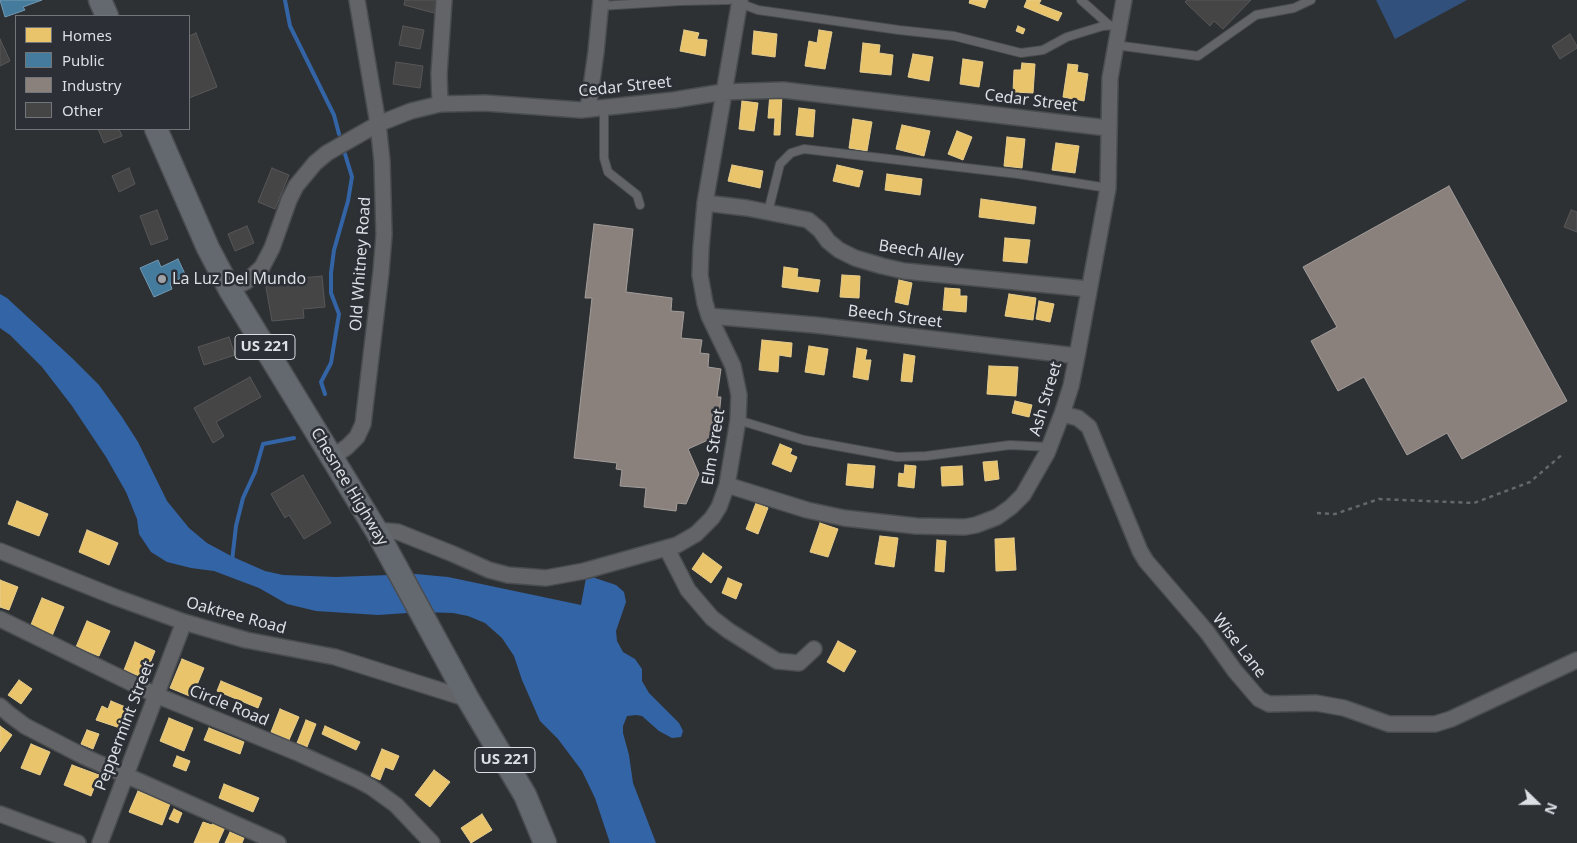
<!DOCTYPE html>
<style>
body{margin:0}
#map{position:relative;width:1577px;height:843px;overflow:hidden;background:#2e3134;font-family:"Noto Sans",sans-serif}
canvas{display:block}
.legend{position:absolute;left:15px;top:15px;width:175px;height:115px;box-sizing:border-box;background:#2c3036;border:1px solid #72767b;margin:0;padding:6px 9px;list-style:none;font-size:15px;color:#dcdfe3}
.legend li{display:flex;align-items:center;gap:10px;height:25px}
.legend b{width:25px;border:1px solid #72767b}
.north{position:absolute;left:1512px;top:778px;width:50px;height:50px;-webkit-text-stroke:4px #2c3036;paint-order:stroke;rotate:112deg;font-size:14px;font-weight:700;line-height:20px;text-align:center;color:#dcdfe3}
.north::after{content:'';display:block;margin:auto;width:18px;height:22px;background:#dcdfe3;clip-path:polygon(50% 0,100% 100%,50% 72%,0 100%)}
</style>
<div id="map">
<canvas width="1577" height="843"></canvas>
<ul class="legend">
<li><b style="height:14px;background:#e9c46a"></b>Homes</li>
<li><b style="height:14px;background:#457b9d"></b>Public</li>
<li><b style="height:14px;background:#8a817c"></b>Industry</li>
<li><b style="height:14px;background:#454546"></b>Other</li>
</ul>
<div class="north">N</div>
</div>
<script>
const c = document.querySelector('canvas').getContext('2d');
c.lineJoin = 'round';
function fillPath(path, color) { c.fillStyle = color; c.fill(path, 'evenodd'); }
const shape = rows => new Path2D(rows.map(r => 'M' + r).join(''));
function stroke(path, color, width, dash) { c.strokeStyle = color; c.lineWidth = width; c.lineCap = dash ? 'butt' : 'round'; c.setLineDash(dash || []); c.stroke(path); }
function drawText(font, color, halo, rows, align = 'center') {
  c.font = font + ' "Noto Sans",sans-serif'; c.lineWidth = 5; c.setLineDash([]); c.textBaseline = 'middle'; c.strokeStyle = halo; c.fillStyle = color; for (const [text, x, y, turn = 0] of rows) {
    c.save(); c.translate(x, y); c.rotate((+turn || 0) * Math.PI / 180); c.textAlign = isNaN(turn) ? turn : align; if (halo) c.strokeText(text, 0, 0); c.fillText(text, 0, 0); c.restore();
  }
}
fillPath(shape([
 [1376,0,1467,0,1395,39]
]), '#31507b');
fillPath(shape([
 [0,294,7,298,73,359,99,385,122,417,138,442,167,501,189,528,207,543,233,557,265,571,283,575,336,577,416,574,448,577,581,605,586,578,592,577,616,585,624,592,626,602,616,631,617,641,623,652,635,659,642,669,642,681,649,693,679,723,683,731,681,737,672,738,659,731,642,716,636,715,627,716,623,726,623,733,629,755,633,783,656,843,610,843,595,798,582,771,558,739,540,721,522,680,514,656,502,638,485,623,468,616,453,613,422,612,378,615,316,611,287,604,259,588,214,571,191,568,167,562,151,552,139,534,137,519,126,492,106,457,72,406,42,367,10,335,0,328]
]), '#3364a6');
const homes = shape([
 [970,0,988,0,985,8,969,3,970,0],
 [1027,0,1041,0,1039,4,1062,13,1058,21,1024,7,1027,0],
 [1018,26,1025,29,1023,34,1016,31,1018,26],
 [684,30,699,33,697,39,707,40,705,56,680,51,684,30],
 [819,30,832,32,825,69,805,66,809,41,817,43,819,30],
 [754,31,777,34,775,57,752,54,754,31],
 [863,43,880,45,879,53,893,55,891,75,860,72,863,43],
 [913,54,933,57,929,81,908,77,913,54],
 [963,59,983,62,979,87,960,84,963,59],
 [1022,63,1035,64,1033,93,1013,92,1014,70,1021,70,1022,63],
 [1068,64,1078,65,1077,72,1088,74,1084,101,1063,97,1068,64],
 [770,93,782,94,780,135,774,135,775,118,768,118,770,93],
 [742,101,758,103,754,131,739,129,742,101],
 [799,108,815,110,813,137,796,135,799,108],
 [853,119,872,122,867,151,849,148,853,119],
 [902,125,930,131,924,156,896,149,902,125],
 [957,131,972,137,963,160,948,154,957,131],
 [1007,137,1025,139,1022,168,1004,166,1007,137],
 [1056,143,1079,146,1075,173,1052,170,1056,143],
 [732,165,763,171,760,188,728,181,732,165],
 [837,165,863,171,859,187,833,181,837,165],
 [887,174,922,179,920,195,885,190,887,174],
 [981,199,1036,207,1034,224,979,217,981,199],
 [1005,238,1030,240,1027,263,1003,261,1005,238],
 [784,267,798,269,797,277,820,280,818,292,782,287,784,267],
 [842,275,860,276,859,298,840,297,842,275],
 [899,280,912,283,908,305,895,302,899,280],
 [945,288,960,289,960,296,967,296,966,312,943,310,945,288],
 [1009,294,1036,298,1033,320,1005,316,1009,294],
 [1039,301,1054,304,1050,322,1036,319,1039,301],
 [762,340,792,343,791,357,779,355,778,372,759,370,762,340],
 [809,346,828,349,824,375,805,372,809,346],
 [857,348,867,350,865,360,871,360,868,380,853,377,857,348],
 [904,354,915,356,912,382,901,381,904,354],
 [989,366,1018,367,1016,396,987,394,989,366],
 [1015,401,1032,405,1029,417,1012,413,1015,401],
 [780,444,792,449,790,454,797,457,791,472,772,464,780,444],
 [997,461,999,479,985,481,983,462,997,461],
 [848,464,875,466,873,488,846,485,848,464],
 [905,465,916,466,914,488,898,486,899,473,904,474,905,465],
 [962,466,963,485,942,486,941,467,962,466],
 [17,501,48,514,39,536,8,524,17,501],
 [756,503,768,508,758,534,746,529,756,503],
 [820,523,838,529,828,557,810,552,820,523],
 [87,530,118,543,109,565,79,552,87,530],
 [880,536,898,538,894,567,875,564,880,536],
 [1014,538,1016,570,996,571,995,539,1014,538],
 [937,540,946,541,944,572,935,571,937,540],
 [703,553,722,567,711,583,692,569,703,553],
 [728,578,742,584,736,599,722,593,728,578],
 [0,580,18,587,9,610,0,607,0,580],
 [42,598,64,607,52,636,30,627,42,598],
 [87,621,110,631,99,656,76,647,87,621],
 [838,641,856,651,844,672,827,662,838,641],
 [135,642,155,651,144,678,124,670,135,642],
 [182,659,204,668,192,697,170,688,182,659],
 [19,680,32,689,21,704,8,695,19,680],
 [221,681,262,698,258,708,217,691,221,681],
 [111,701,128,708,120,728,96,720,102,706,108,709,111,701],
 [280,709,299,717,289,740,271,732,280,709],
 [169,718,193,728,184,751,160,741,169,718],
 [306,720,316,724,307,747,297,743,306,720],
 [0,726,12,735,0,752,0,726],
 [325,726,360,742,356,750,322,734,325,726],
 [209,728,244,742,240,754,204,740,209,728],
 [87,730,99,734,93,749,81,744,87,730],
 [31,744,50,752,40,775,21,768,31,744],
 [382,749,399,756,393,770,385,767,380,780,371,776,382,749],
 [177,756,190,761,186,771,173,766,177,756],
 [72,765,99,775,91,796,64,785,72,765],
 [434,770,450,782,430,807,415,795,434,770],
 [224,784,259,798,253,812,219,798,224,784],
 [138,791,170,804,162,825,129,812,138,791],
 [174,809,182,813,178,823,169,819,174,809],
 [482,814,492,830,471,843,461,828,482,814],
 [214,820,226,825,218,843,194,843,203,822,212,825,214,820],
 [230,832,244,838,242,843,225,843,230,832]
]);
fillPath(homes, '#e9c46a');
stroke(homes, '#e5cc8e', 1);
const public = shape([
 [0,0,42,0,23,7,25,10,5,17,0,0],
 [178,259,186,276,170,283,172,289,154,297,140,268,158,260,161,267,178,259]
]);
fillPath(public, '#457b9d');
stroke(public, '#7299b2', 1);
const industry = shape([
 [1449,186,1567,401,1462,459,1447,433,1407,455,1364,377,1338,391,1311,341,1337,327,1303,267,1449,186],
 [594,224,633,229,626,292,672,298,671,311,684,312,681,338,702,340,700,353,709,354,708,367,721,369,717,397,721,397,717,436,688,449,699,474,686,504,677,503,676,511,644,507,646,488,620,486,622,470,616,469,617,463,574,458,592,298,585,298,594,224]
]);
fillPath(industry, '#8a817c');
stroke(industry, '#a39d9b', 1);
stroke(shape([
 [285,0,290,26,334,115,339,134],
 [325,394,321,382,331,363,339,314,331,293,331,273,334,250,348,201,352,177,345,154],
 [232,561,236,526,243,498,255,472,263,444,294,438]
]), '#3364a6', 4);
const building = shape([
 [405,0,437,0,434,13,404,5,405,0],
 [1187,0,1251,0,1223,29,1214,21,1210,26,1185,2,1187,0],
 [403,26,424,30,420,49,399,45,403,26],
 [196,33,217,87,189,98,189,36,196,33],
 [1570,34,1577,46,1577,48,1560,59,1552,46,1570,34],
 [0,39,10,61,0,66,0,39],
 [396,62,423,66,420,88,393,84,396,62],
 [98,129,119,129,122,136,104,143,98,129],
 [129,168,135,184,119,192,112,176,129,168],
 [272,168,289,175,275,209,258,202,272,168],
 [157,210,168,239,151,245,140,216,157,210],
 [1571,210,1577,212,1577,232,1564,227,1571,210],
 [247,226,254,243,235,251,228,234,247,226],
 [322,276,325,307,303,309,304,318,272,321,265,282,322,276],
 [229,337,235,355,204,365,198,347,229,337],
 [250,377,261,397,216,422,224,436,213,443,194,408,250,377],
 [303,475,331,523,304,539,289,515,285,518,271,494,303,475]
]);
fillPath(building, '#454546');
stroke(building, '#575758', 1);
const lane = shape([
 [1081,0,1109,25],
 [739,3,758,10,899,30,954,36,1021,53,1043,50,1067,37,1103,26,1119,25],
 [600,6,680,1,729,0],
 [1115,45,1198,56,1256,15,1294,8,1311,0],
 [604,108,604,158,608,172,637,195,640,205],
 [768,212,780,164,791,153,804,149,1018,174,1108,188],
 [738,420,804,440,897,457,926,456,1010,445,1049,447]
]);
const street = shape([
 [440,104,439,74,444,0],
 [586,109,589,102,596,52,601,0],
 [705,203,747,208,808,220,820,230,828,241,839,250,855,258,882,266,904,271,1089,289],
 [230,290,247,281,262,267,272,248,289,200,296,186,315,163,327,153,378,124,411,111,440,104,485,103,581,110,674,100,723,92,783,90,1108,128],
 [709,316,815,325,1077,356],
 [1062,414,1078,418,1089,427,1140,551,1146,561,1207,632,1235,671,1259,699,1269,704,1316,703,1344,708,1389,724,1435,724,1451,719,1577,660],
 [331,458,347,447,357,437,363,424,381,272,384,235,382,161,378,124,357,0],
 [727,485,807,510,844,518,916,526,965,527,976,525,997,517,1011,507,1023,495,1047,453,1062,414,1071,386,1077,356,1108,188,1110,78,1124,0],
 [376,530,398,532,453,554,489,570,508,575,546,578,584,571,677,545,696,534,712,518,719,507,727,485,738,420,739,395,733,366,709,316,705,303,700,275,701,248,705,203,740,0],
 [667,549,688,590,712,618,729,631,777,661,799,663,814,649],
 [0,551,115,597,184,622,246,640,335,657,468,699],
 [0,619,156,695,298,753,358,780,371,787,396,805,432,843],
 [0,706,9,714,25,726,85,757,278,843],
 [0,814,78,843],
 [100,843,184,622]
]);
const primary = shape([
 [100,0,107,16],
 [156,129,208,248,230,290,376,530,468,699,525,795,545,843]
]);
stroke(lane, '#4a4d50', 10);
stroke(street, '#4a4d50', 18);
stroke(primary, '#4a4d50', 25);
stroke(shape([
 [1317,513,1335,514,1379,499,1474,503,1530,482,1564,453]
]), '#656769', 2.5, [4, 4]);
stroke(lane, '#626467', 8);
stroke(street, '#626467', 15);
stroke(primary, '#64686f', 22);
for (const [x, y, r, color] of [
 [162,279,5,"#9fa2a6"]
]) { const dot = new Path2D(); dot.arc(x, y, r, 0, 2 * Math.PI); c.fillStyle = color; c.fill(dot); stroke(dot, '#2c3036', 2); }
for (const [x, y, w] of [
 [265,347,60],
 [505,760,60]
]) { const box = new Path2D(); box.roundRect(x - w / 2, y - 12.5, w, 25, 4); c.fillStyle = '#2c3036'; c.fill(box); stroke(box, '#dcdfe3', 1); }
drawText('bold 15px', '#dcdfe3', null, [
 ["US 221",265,347],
 ["US 221",505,760]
]);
drawText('16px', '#dcdfe3', '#2c3036', [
 ["Cedar Street",625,87,-6],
 ["Cedar Street",1031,101,7],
 ["Beech Alley",921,252,8],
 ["Old Whitney Road",361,264,-86],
 ["Beech Street",895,317,7],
 ["Ash Street",1046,399,-73],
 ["Elm Street",714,447,-81],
 ["Chesnee Highway",349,487,59],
 ["Oaktree Road",236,616,15],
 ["Wise Lane",1239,646,52],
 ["Circle Road",229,706,22],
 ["Peppermint Street",125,726,-69]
]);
drawText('16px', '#dcdfe3', '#2c3036', [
 ["La Luz Del Mundo",172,279]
], 'left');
</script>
